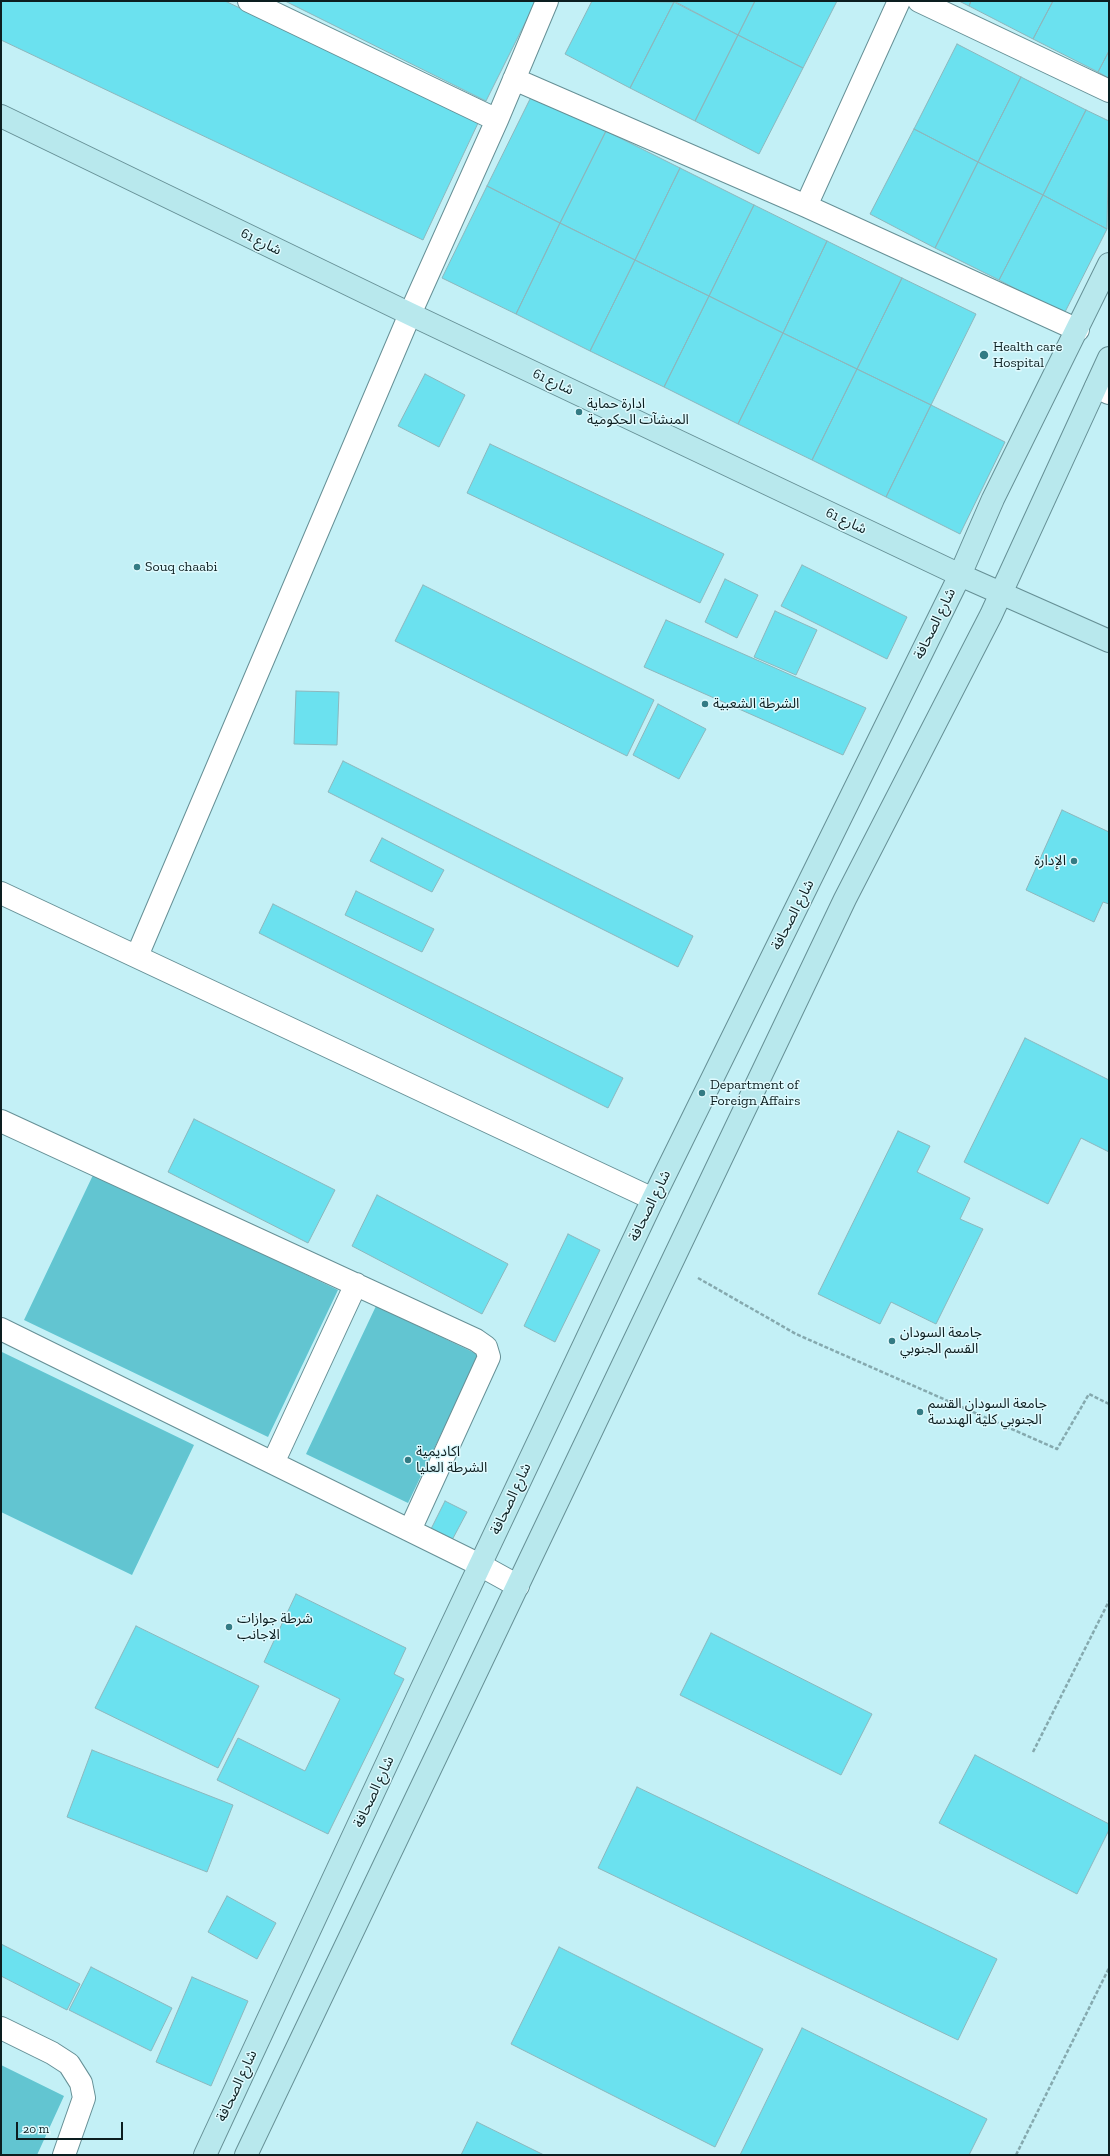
<!DOCTYPE html>
<meta charset="utf-8">
<style>
body{margin:0}
#map{position:relative;width:1110px;height:2156px;overflow:hidden;background:#c3f0f6;font-family:"Zilla Slab",serif}
canvas{display:block}
.frame{position:absolute;inset:0;border:2px solid #0c1e20;pointer-events:none}
.scale{position:absolute;left:16px;top:2122px;width:107px;height:18px;box-sizing:border-box;border:2px solid #0c1e20;border-top:0;padding-left:5px;font-size:12px;line-height:14px;white-space:nowrap;color:#0c1e20;-webkit-text-stroke:3px #dffafe;paint-order:stroke}
</style>
<div id="map">
<canvas width="1110" height="2156"></canvas>
<div class="frame"></div>
<div class="scale">20 m</div>
</div>
<script>
const c = document.querySelector('canvas').getContext('2d');
c.lineJoin = 'round';
function fillPath(path, color) { c.fillStyle = color; c.fill(path, 'evenodd'); }
const shape = rows => new Path2D(rows.map(r => 'M' + r).join(''));
function stroke(path, color, width, dash) { c.strokeStyle = color; c.lineWidth = width; c.lineCap = dash ? 'butt' : 'round'; c.setLineDash(dash || []); c.stroke(path); }
function drawText(font, color, halo, rows, align = 'center') {
  c.font = font + ' "Zilla Slab","Noto Sans Arabic",serif'; c.lineWidth = 3; c.setLineDash([]); c.textBaseline = 'middle'; c.strokeStyle = halo; c.fillStyle = color; for (const [text, x, y, turn = 0] of rows) {
    c.save(); c.translate(x, y); c.rotate((+turn || 0) * Math.PI / 180); c.textAlign = isNaN(turn) ? turn : align; if (halo) c.strokeText(text, 0, 0); c.fillText(text, 0, 0); c.restore();
  }
}
fillPath(shape([
 [94,1173,338,1290,268,1437,24,1320],
 [376,1306,479,1355,408,1503,306,1454],
 [2,1352,194,1445,132,1575,1,1512],
 [1,2065,64,2096,37,2155,1,2155]
]), '#62c5d1');
const building = shape([
 [1,1,225,1,479,121,423,240,1,40,1,1],
 [285,1,536,1,486,101,285,1],
 [592,1,674,2,630,88,565,54,592,1],
 [674,1,755,1,738,35,674,1],
 [755,1,837,1,803,68,738,35,755,1],
 [959,1,971,1,969,6,959,1],
 [971,1,1053,1,1033,39,969,6,971,1],
 [1053,1,1109,1,1109,51,1098,72,1033,39,1053,1],
 [674,2,738,35,695,121,630,88,674,2],
 [738,35,803,68,759,154,695,121,738,35],
 [957,44,1021,77,978,162,914,129,957,44],
 [1109,51,1109,78,1098,72,1109,51],
 [1021,77,1086,110,1043,195,978,162,1021,77],
 [532,95,606,131,560,223,487,186,532,95],
 [1086,110,1109,121,1107,229,1043,195,1086,110],
 [914,129,978,162,935,248,870,214,914,129],
 [606,131,680,168,635,260,560,223,606,131],
 [978,162,1043,195,999,280,935,248,978,162],
 [680,168,754,205,709,296,635,260,680,168],
 [487,186,560,223,516,314,442,278,487,186],
 [1043,195,1107,229,1064,314,999,280,1043,195],
 [754,205,827,241,783,333,709,296,754,205],
 [560,223,635,260,590,351,516,314,560,223],
 [827,241,902,278,857,369,783,333,827,241],
 [635,260,709,296,664,387,590,351,635,260],
 [902,278,976,314,931,405,857,369,902,278],
 [709,296,783,333,738,424,664,387,709,296],
 [783,333,857,369,812,460,738,424,783,333],
 [857,369,931,405,886,497,812,460,857,369],
 [425,374,465,395,439,447,398,426,425,374],
 [931,405,1005,442,960,534,886,497,931,405],
 [490,444,724,554,700,603,467,493,490,444],
 [802,565,907,617,887,659,781,606,802,565],
 [725,579,758,595,737,638,705,622,725,579],
 [423,585,654,700,627,756,395,641,423,585],
 [775,611,817,630,796,675,754,657,775,611],
 [666,620,866,708,843,755,644,667,666,620],
 [296,691,339,692,337,745,294,744,296,691],
 [658,704,706,729,679,779,633,755,658,704],
 [343,761,693,936,678,967,328,792,343,761],
 [1062,810,1109,832,1109,904,1103,902,1094,922,1026,890,1062,810],
 [382,838,444,870,432,892,370,861,382,838],
 [356,891,434,929,422,952,345,915,356,891],
 [273,904,623,1078,608,1108,259,933,273,904],
 [1025,1038,1109,1080,1109,1152,1081,1138,1048,1204,964,1162,1025,1038],
 [194,1119,335,1190,308,1243,168,1172,194,1119],
 [898,1131,930,1146,917,1172,970,1198,960,1219,983,1229,936,1324,891,1302,880,1324,818,1294,898,1131],
 [377,1195,508,1264,482,1314,352,1246,377,1195],
 [568,1234,600,1250,555,1342,524,1326,568,1234],
 [445,1501,467,1512,451,1542,430,1531,445,1501],
 [296,1594,406,1648,394,1674,404,1679,328,1834,217,1780,238,1738,305,1771,340,1699,264,1662,296,1594],
 [136,1626,259,1686,218,1768,95,1708,136,1626],
 [711,1633,872,1714,841,1775,680,1695,711,1633],
 [92,1750,233,1805,207,1872,67,1817,92,1750],
 [975,1755,1109,1824,1109,1830,1077,1894,939,1823,975,1755],
 [637,1787,997,1959,958,2040,598,1868,637,1787],
 [227,1896,276,1923,257,1959,208,1932,227,1896],
 [1,1944,80,1984,67,2010,1,1976,1,1944],
 [559,1947,763,2049,715,2147,511,2044,559,1947],
 [91,1967,172,2008,151,2051,69,2010,91,1967],
 [192,1977,248,2001,211,2086,156,2062,192,1977],
 [802,2028,987,2119,969,2155,740,2155,802,2028],
 [477,2122,544,2155,461,2155,477,2122]
]);
fillPath(building, '#6be1ef');
stroke(building, '#8cb7bd', 1);
const lane = shape([
 [1096,387,1109,393],
 [1,1121,476,1340,486,1347,489,1357,410,1530],
 [1,1329,480,1565,518,1586],
 [273,1463,356,1284],
 [1,2028,52,2053,69,2064,81,2083,84,2098,64,2155]
]);
const street = shape([
 [249,1,497,120],
 [919,1,1109,91],
 [514,79,806,206,1078,330],
 [806,206,899,1],
 [1,893,653,1199],
 [137,956,410,314,497,120,547,1]
]);
const secondary = shape([
 [1,116,410,314,960,575,1109,641],
 [205,2155,421,1690,653,1199,960,575,993,499,1109,264],
 [246,2155,845,899,991,615,1109,358]
]);
stroke(lane, '#669096', 24);
stroke(street, '#669096', 24);
stroke(secondary, '#669096', 24);
stroke(shape([
 [698,1278,796,1334,1057,1449,1089,1394,1109,1404],
 [1033,1752,1109,1601],
 [1016,2155,1109,1968]
]), '#85a9ae', 2.5, [4, 2]);
stroke(lane, '#fff', 22);
stroke(street, '#fff', 22);
stroke(secondary, '#b8e8ed', 22);
for (const [x, y, r, color] of [
 [984,355,5,"#337b84"],
 [579,412,4,"#337b84"],
 [137,567,4,"#337b84"],
 [705,704,4,"#337b84"],
 [1074,861,4,"#337b84"],
 [702,1093,4,"#337b84"],
 [892,1341,4,"#337b84"],
 [920,1412,4,"#337b84"],
 [408,1460,4,"#337b84"],
 [229,1627,4,"#337b84"]
]) { const dot = new Path2D(); dot.arc(x, y, r, 0, 2 * Math.PI); c.fillStyle = color; c.fill(dot); stroke(dot, '#dffafe', 1.5); }
drawText('14px', '#0c1e20', '#dffafe', [
 ["شارع 61",261,242,26],
 ["شارع 61",553,382,25],
 ["شارع 61",846,521,25],
 ["شارع الصحافة",935,624,-64],
 ["شارع الصحافة",793,915,-63],
 ["شارع الصحافة",650,1206,-64],
 ["شارع الصحافة",511,1499,-65],
 ["شارع الصحافة",374,1792,-65],
 ["شارع الصحافة",237,2086,-65]
]);
drawText('14px', '#0c1e20', '#dffafe', [
 ["Health care",993,347],
 ["Hospital",993,363],
 ["ادارة حماية",587,404],
 ["المنشآت الحكومية",587,420],
 ["Souq chaabi",145,567],
 ["الشرطة الشعبية",713,704],
 ["الإدارة",1066,861,"right"],
 ["Department of",710,1085],
 ["Foreign Affairs",710,1101],
 ["جامعة السودان",900,1333],
 ["القسم الجنوبي",900,1349],
 ["جامعة السودان القسم",928,1404],
 ["الجنوبي كلية الهندسة",928,1420],
 ["اكاديمية",416,1452],
 ["الشرطة العليا",416,1468],
 ["شرطة جوازات",237,1619],
 ["الاجانب",237,1635]
], 'left');
</script>
